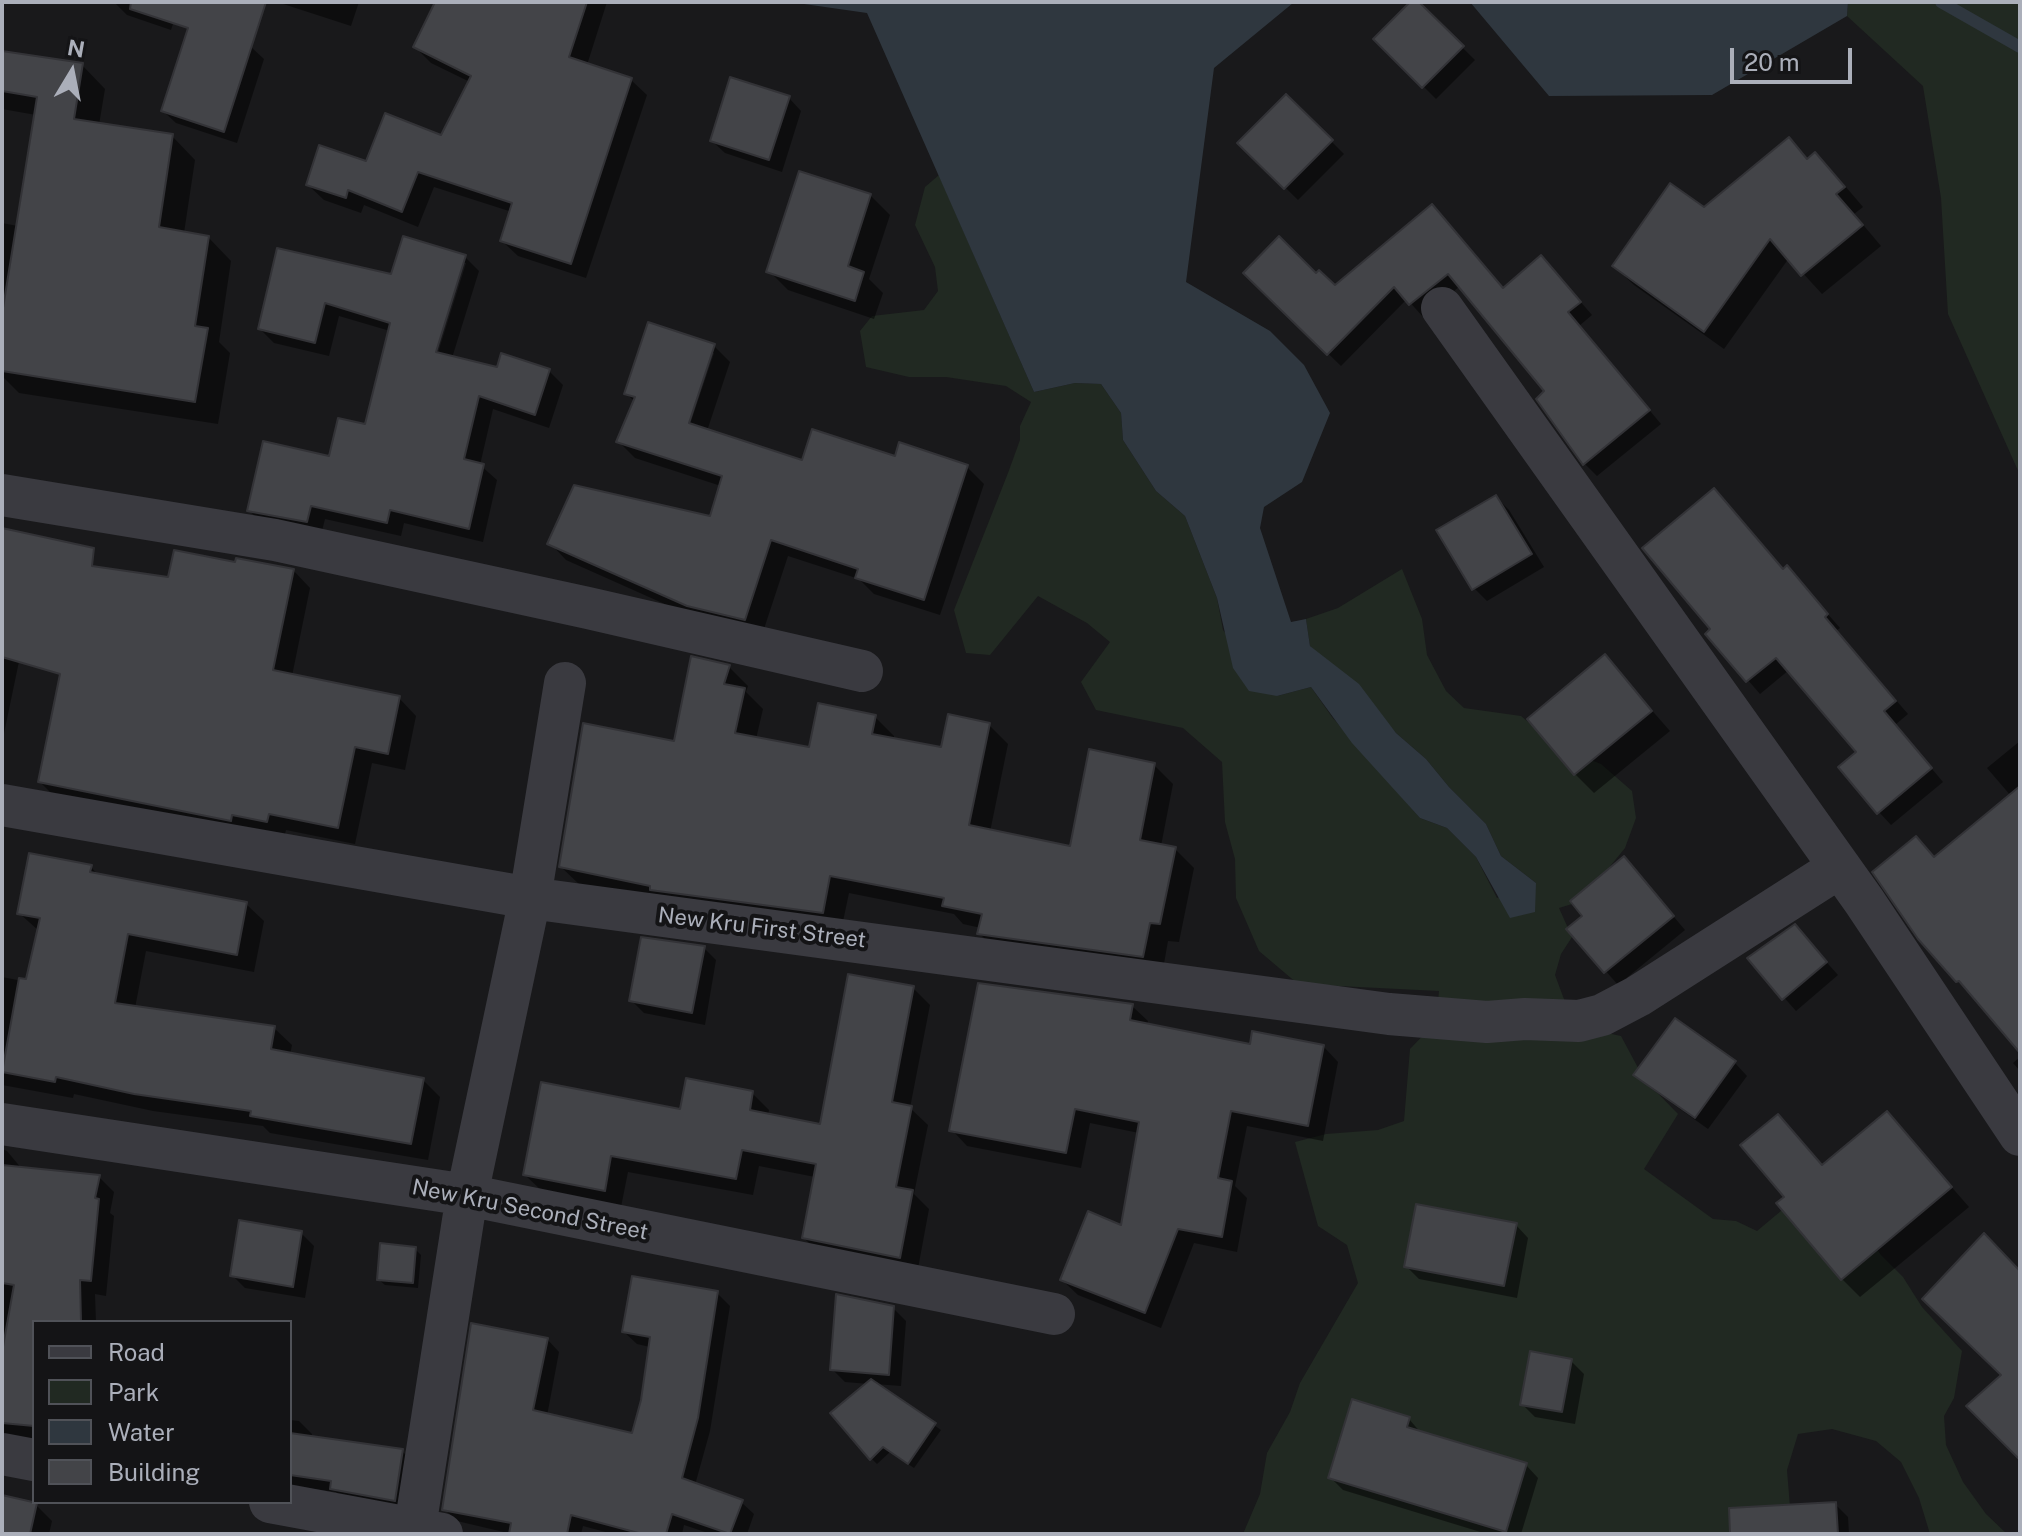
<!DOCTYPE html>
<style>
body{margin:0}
#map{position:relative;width:2022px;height:1536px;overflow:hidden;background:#19191b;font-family:"Public Sans",sans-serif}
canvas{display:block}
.frame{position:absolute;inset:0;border:4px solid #abafba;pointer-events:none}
.legend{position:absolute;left:32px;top:1320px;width:260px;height:184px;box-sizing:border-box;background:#141416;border:2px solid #505258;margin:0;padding:10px 14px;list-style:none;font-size:24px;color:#abafba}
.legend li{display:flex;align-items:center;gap:16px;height:40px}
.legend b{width:40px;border:2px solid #505258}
.north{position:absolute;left:32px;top:32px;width:80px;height:80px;-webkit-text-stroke:6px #141416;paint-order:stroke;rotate:10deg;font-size:22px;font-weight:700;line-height:32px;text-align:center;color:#abafba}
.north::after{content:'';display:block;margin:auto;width:28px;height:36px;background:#abafba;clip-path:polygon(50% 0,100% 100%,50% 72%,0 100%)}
.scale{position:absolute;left:1730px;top:48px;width:122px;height:36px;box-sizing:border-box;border:4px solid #abafba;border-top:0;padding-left:10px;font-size:24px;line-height:28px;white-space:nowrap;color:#abafba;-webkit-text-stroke:6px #141416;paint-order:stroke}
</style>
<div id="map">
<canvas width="2022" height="1536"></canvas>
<div class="frame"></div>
<ul class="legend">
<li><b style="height:10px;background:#3a3a40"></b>Road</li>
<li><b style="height:22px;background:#212922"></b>Park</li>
<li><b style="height:22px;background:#2f373f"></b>Water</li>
<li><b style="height:22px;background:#434448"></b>Building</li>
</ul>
<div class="north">N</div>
<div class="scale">20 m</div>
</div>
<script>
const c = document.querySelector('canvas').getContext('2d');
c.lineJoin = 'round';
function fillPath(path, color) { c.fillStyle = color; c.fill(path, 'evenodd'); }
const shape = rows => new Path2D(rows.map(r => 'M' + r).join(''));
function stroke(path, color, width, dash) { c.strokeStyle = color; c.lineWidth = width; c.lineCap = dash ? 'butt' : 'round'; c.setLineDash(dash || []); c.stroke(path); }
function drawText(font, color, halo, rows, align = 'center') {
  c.font = font + ' "Public Sans",sans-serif'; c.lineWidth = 8; c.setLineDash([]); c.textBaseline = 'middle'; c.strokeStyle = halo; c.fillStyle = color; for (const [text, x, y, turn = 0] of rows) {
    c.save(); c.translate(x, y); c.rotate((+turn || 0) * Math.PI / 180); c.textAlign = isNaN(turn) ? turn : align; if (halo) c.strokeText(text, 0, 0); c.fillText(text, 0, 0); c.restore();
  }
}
fillPath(shape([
 [1848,2,2020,2,2020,475,1948,314,1941,198,1923,86,1847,16],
 [939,175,1034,392,1075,383,1101,384,1121,413,1123,440,1156,491,1185,516,1217,598,1223,630,1277,696,1311,687,1332,717,1420,818,1447,828,1476,857,1497,898,1536,883,1501,856,1486,824,1449,787,1426,759,1396,733,1377,711,1310,646,1306,619,1338,608,1402,569,1422,619,1427,655,1446,691,1464,708,1521,716,1558,747,1601,764,1632,791,1636,818,1625,848,1582,901,1559,908,1572,937,1561,954,1555,975,1574,1026,1621,1036,1644,1079,1678,1114,1644,1169,1713,1219,1736,1221,1757,1231,1812,1185,1835,1190,1881,1255,1903,1277,1922,1307,1962,1351,1954,1398,1944,1416,1946,1445,1963,1482,1986,1514,2007,1534,1930,1534,1919,1498,1901,1462,1876,1441,1832,1429,1798,1434,1787,1470,1791,1519,1788,1534,1243,1534,1260,1494,1267,1453,1290,1412,1300,1383,1358,1283,1347,1245,1318,1226,1295,1142,1326,1134,1378,1130,1404,1121,1410,1049,1436,1022,1439,991,1298,984,1259,951,1236,898,1235,859,1225,822,1222,762,1183,728,1096,710,1081,682,1110,642,1087,623,1038,596,990,655,966,653,954,610,1008,473,1020,440,1020,426,1031,402,1006,386,946,377,909,377,866,367,860,331,872,316,924,310,938,291,935,267,915,225,925,187]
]), '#212922');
fillPath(shape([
 [790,2,1298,2,1293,3,1214,68,1186,282,1270,331,1304,365,1330,413,1302,482,1264,507,1260,528,1291,622,1306,619,1310,646,1359,684,1396,733,1426,759,1449,787,1486,824,1501,856,1536,883,1535,912,1510,918,1476,857,1447,828,1420,818,1352,743,1311,687,1277,696,1249,691,1233,668,1217,598,1185,516,1156,491,1123,440,1121,413,1101,384,1075,383,1034,392,867,13],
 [1470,2,1848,2,1847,16,1712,95,1549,96]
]), '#2f373f');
fillPath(shape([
 [180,2,171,30,127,15,115,3],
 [277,2,359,2,351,26],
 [438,2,607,2,587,65,631,80,647,95,586,278,518,256,502,241,512,212,434,187,418,227,364,205,361,213,324,200,308,185,442,138,470,82,431,63,415,47],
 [1413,2,1416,2,1475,60,1436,99,1376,39],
 [251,47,264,59,237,143,176,123,163,111],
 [2,51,82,65,105,89,99,125,172,136,195,160,184,233,208,237,231,261,219,342,230,353,218,424,19,393,2,376,2,223,18,226,36,115,2,109],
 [1286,96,1344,154,1298,200,1240,143],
 [789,98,801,111,782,172,725,153,712,141],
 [1788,140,1808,160,1815,154,1834,173,1863,207,1854,214,1881,246,1822,294,1789,258,1724,349,1634,285,1614,266,1704,209],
 [870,195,890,215,869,279,883,293,874,319,788,290,769,271],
 [1432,207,1504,289,1554,271,1592,315,1579,326,1661,424,1597,476,1585,464,1539,399,1547,392,1460,286,1423,317,1407,299,1341,366,1245,273,1316,276,1335,288],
 [279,250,393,277,465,257,479,271,452,358,498,369,549,371,563,385,549,428,493,409,480,465,497,480,483,542,404,523,401,536,325,519,321,535,263,525,249,510,331,458,367,426,390,331,339,316,329,356,274,343,260,329],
 [461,263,466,263,435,362,431,361],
 [714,346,730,362,707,431,803,463,896,459,967,467,984,484,940,615,874,594,859,579,788,556,762,635,705,622,566,560,550,543,712,519,721,486,635,458,618,441,635,402,626,393],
 [710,353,714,353,687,433,684,432],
 [1496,497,1509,510,1544,567,1487,601,1474,588],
 [2,530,42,551,2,743],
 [236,564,293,570,310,588,292,676,399,698,416,716,405,770,372,763,355,844,286,830,284,838,57,799,40,782,170,579],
 [1784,570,1799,581,1840,628,1836,631,1908,714,1895,725,1943,782,1891,825,1879,812,1859,752,1789,670,1760,694,1708,634],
 [1605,657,1670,731,1594,793,1575,774],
 [692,659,729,667,748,686,746,692,763,709,756,739,811,750,875,717,894,736,894,740,942,749,989,725,1008,744,990,832,1072,848,1154,765,1173,784,1161,846,1175,849,1194,868,1179,942,1168,941,1162,975,999,953,980,934,981,928,963,924,954,914,849,893,841,931,581,886,561,867,675,744],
 [2020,741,2020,1050,1958,981,1935,859,2011,796,1987,768],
 [91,867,99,876,246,904,264,921,254,972,146,951,135,1008,274,1028,292,1045,290,1055,423,1080,440,1097,428,1160,270,1133,263,1126,153,1111,74,1094,73,1098,2,1085,2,977,28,982,39,931,19,913],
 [1636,872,1685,930,1618,985,1569,929],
 [1795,927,1838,975,1796,1011,1750,959],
 [704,948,716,960,705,1025,644,1013,631,1000],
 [913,988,930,1005,910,1108,928,1125,914,1194,929,1209,917,1274,821,1255,804,1238,815,1177,759,1166,753,1195,628,1172,621,1207,542,1191,525,1175,682,1112,752,1093,769,1110,768,1116,822,1126],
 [1132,1006,1148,1021,1147,1026,1251,1046,1323,1046,1338,1062,1323,1141,1247,1126,1235,1186,1247,1198,1237,1252,1194,1243,1161,1328,1078,1295,1062,1280,1123,1227,1139,1133,1090,1123,1081,1168,967,1146,952,1130],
 [1675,1021,1735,1063,1747,1076,1708,1129,1649,1087,1636,1074],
 [2020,1057,2020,1071,2013,1063],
 [1887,1113,1969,1207,1860,1297,1842,1279,1787,1197,1778,1116,1823,1167],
 [2,1149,7,1151,22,1169,99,1177,114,1192,110,1213,114,1216,106,1296,95,1294,96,1322,34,1322,34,1439,2,1436],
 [1516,1225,1528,1238,1517,1298,1419,1279,1406,1266],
 [301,1233,314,1246,305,1298,245,1288,232,1275],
 [415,1249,421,1255,418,1288,385,1285,379,1280],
 [717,1293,730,1306,710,1431,695,1485,741,1502,754,1514,747,1534,711,1534,684,1525,682,1534,613,1534,583,1526,581,1534,512,1534,457,1521,444,1509,547,1339,559,1352,547,1416,633,1435,643,1400,650,1347,637,1344,624,1332],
 [893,1308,906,1321,901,1386,875,1384,941,1430,914,1468,890,1452,877,1464,871,1458,869,1384,845,1382,832,1369],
 [1571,1361,1584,1374,1575,1424,1535,1417,1522,1404],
 [1409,1419,1421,1433,1526,1465,1538,1478,1521,1534,1502,1531,1501,1534,1487,1534,1343,1490,1330,1477],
 [290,1420,299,1421,312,1434,311,1438,402,1451,415,1464,407,1512,345,1501,336,1492,290,1486],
 [2,1497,36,1505,52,1521,49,1534,2,1534],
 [1835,1504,1848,1517,1849,1534,1777,1534]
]), '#0007');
stroke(shape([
 [1941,2,2020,47]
]), '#2f373f', 12);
const building = shape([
 [131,2,266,2,224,132,161,111,188,28,130,9,131,2],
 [435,2,587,2,569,57,632,78,571,264,500,241,512,203,418,172,402,212,348,190,346,198,306,185,319,145,366,161,385,113,441,135,471,76,413,47,435,2],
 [1410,2,1419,2,1464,46,1422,88,1373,39,1410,2],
 [2,51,83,63,74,119,173,134,159,227,209,236,195,326,208,328,195,402,2,371,2,314,37,97,2,91,2,51],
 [730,77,790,96,769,160,710,141,730,77],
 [1286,94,1333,140,1284,189,1237,143,1286,94],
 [1789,137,1807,159,1815,152,1845,187,1836,194,1863,225,1801,276,1770,239,1704,332,1612,266,1670,183,1704,207,1789,137],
 [799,171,871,194,848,266,864,272,855,301,766,272,799,171],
 [1432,204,1503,288,1541,255,1581,302,1568,312,1650,410,1583,465,1536,399,1544,391,1448,274,1409,305,1394,287,1327,355,1243,273,1279,236,1316,273,1319,270,1335,285,1432,204],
 [403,236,466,255,436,352,497,367,501,353,550,369,535,415,479,396,464,459,484,464,469,529,390,510,387,523,311,506,307,522,247,511,263,441,329,456,338,418,365,424,390,323,325,303,315,343,258,329,277,248,391,274,403,236],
 [648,322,715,344,689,423,802,460,812,429,895,456,899,442,968,465,924,600,855,578,858,569,771,540,745,620,687,606,547,544,574,485,710,516,722,476,616,442,635,397,624,394,648,322],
 [1714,488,1783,569,1787,565,1828,614,1825,617,1896,701,1884,711,1932,768,1877,814,1838,767,1856,752,1776,658,1746,682,1705,634,1710,629,1642,548,1714,488],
 [1496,495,1532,554,1472,590,1436,530,1496,495],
 [2,528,94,548,92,566,168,577,174,550,235,562,236,558,294,569,273,670,400,696,388,754,355,747,338,828,269,814,267,822,232,815,231,821,38,782,60,674,2,657,2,528],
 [1605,654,1652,711,1574,775,1527,719,1605,654],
 [691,656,730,665,724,684,745,688,735,733,809,747,818,703,876,715,872,734,941,747,948,714,990,723,969,825,1070,846,1089,749,1155,763,1140,840,1176,847,1160,924,1150,923,1143,957,977,934,982,914,942,906,944,898,830,876,823,913,650,890,650,886,559,867,583,723,674,741,691,656],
 [2020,786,2020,1053,1959,981,1956,982,1918,939,1872,872,1916,836,1934,857,2020,786],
 [29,853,92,865,90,872,247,902,237,955,128,934,115,1003,275,1026,271,1049,424,1078,411,1144,250,1116,251,1111,134,1094,56,1077,55,1082,2,1072,19,978,26,979,40,918,17,914,29,853],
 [1624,856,1674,916,1604,973,1566,929,1582,916,1570,901,1624,856],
 [1795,924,1827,962,1782,1000,1747,958,1795,924],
 [641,937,705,946,692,1013,629,1001,641,937],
 [848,974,914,986,892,1102,912,1106,896,1187,913,1190,900,1258,802,1238,816,1164,742,1150,736,1179,611,1156,605,1191,523,1175,541,1082,680,1109,686,1078,753,1091,750,1110,820,1124,848,974],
 [978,983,1133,1004,1130,1020,1250,1044,1252,1031,1324,1045,1308,1126,1231,1111,1218,1178,1232,1181,1222,1237,1178,1229,1145,1313,1060,1280,1088,1211,1121,1225,1139,1122,1075,1109,1066,1153,949,1131,978,983],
 [1675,1018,1736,1061,1695,1118,1633,1075,1675,1018],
 [1887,1111,1952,1187,1841,1280,1776,1203,1784,1197,1740,1145,1778,1114,1822,1165,1887,1111],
 [2,1165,100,1175,95,1198,99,1199,91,1281,80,1280,81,1322,34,1322,34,1426,2,1423,2,1352,14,1285,2,1283,2,1165],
 [1416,1204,1517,1223,1504,1286,1404,1267,1416,1204],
 [239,1220,302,1231,293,1287,230,1276,239,1220],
 [1984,1233,2020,1271,2020,1460,1966,1406,2001,1375,1922,1299,1984,1233],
 [380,1243,416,1247,413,1283,377,1280,380,1243],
 [632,1276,718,1291,698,1418,682,1478,743,1500,730,1534,672,1514,666,1534,642,1534,571,1515,567,1534,509,1534,511,1523,442,1510,471,1323,548,1338,533,1410,632,1433,641,1400,650,1337,622,1332,632,1276],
 [836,1294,894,1306,889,1375,830,1370,836,1294],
 [1530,1351,1572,1359,1562,1412,1520,1405,1530,1351],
 [871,1379,936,1423,908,1464,883,1447,870,1460,830,1413,871,1379],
 [1352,1399,1410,1417,1407,1427,1527,1463,1506,1532,1328,1478,1352,1399],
 [290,1433,403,1449,395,1501,330,1489,331,1481,290,1475,290,1433],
 [2,1495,37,1503,30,1534,2,1534,2,1495],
 [1836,1502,1838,1534,1730,1534,1729,1508,1836,1502]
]);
fillPath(building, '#434448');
stroke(building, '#333337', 2);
stroke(shape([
 [1442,308,1864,901,2020,1135],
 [2,495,275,540,588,608,862,671],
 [2,805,530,898,1389,1014,1487,1022,1525,1019,1579,1021,1602,1015,1638,996,1840,867],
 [2,1124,467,1195,1054,1314],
 [2,1454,34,1460],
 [270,1502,442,1534],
 [414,1534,467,1195,530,898,565,683]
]), '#3a3a40', 42);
drawText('22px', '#abafba', '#141416', [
 ["New Kru First Street",762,928,7],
 ["New Kru Second Street",530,1210,11]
]);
</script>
